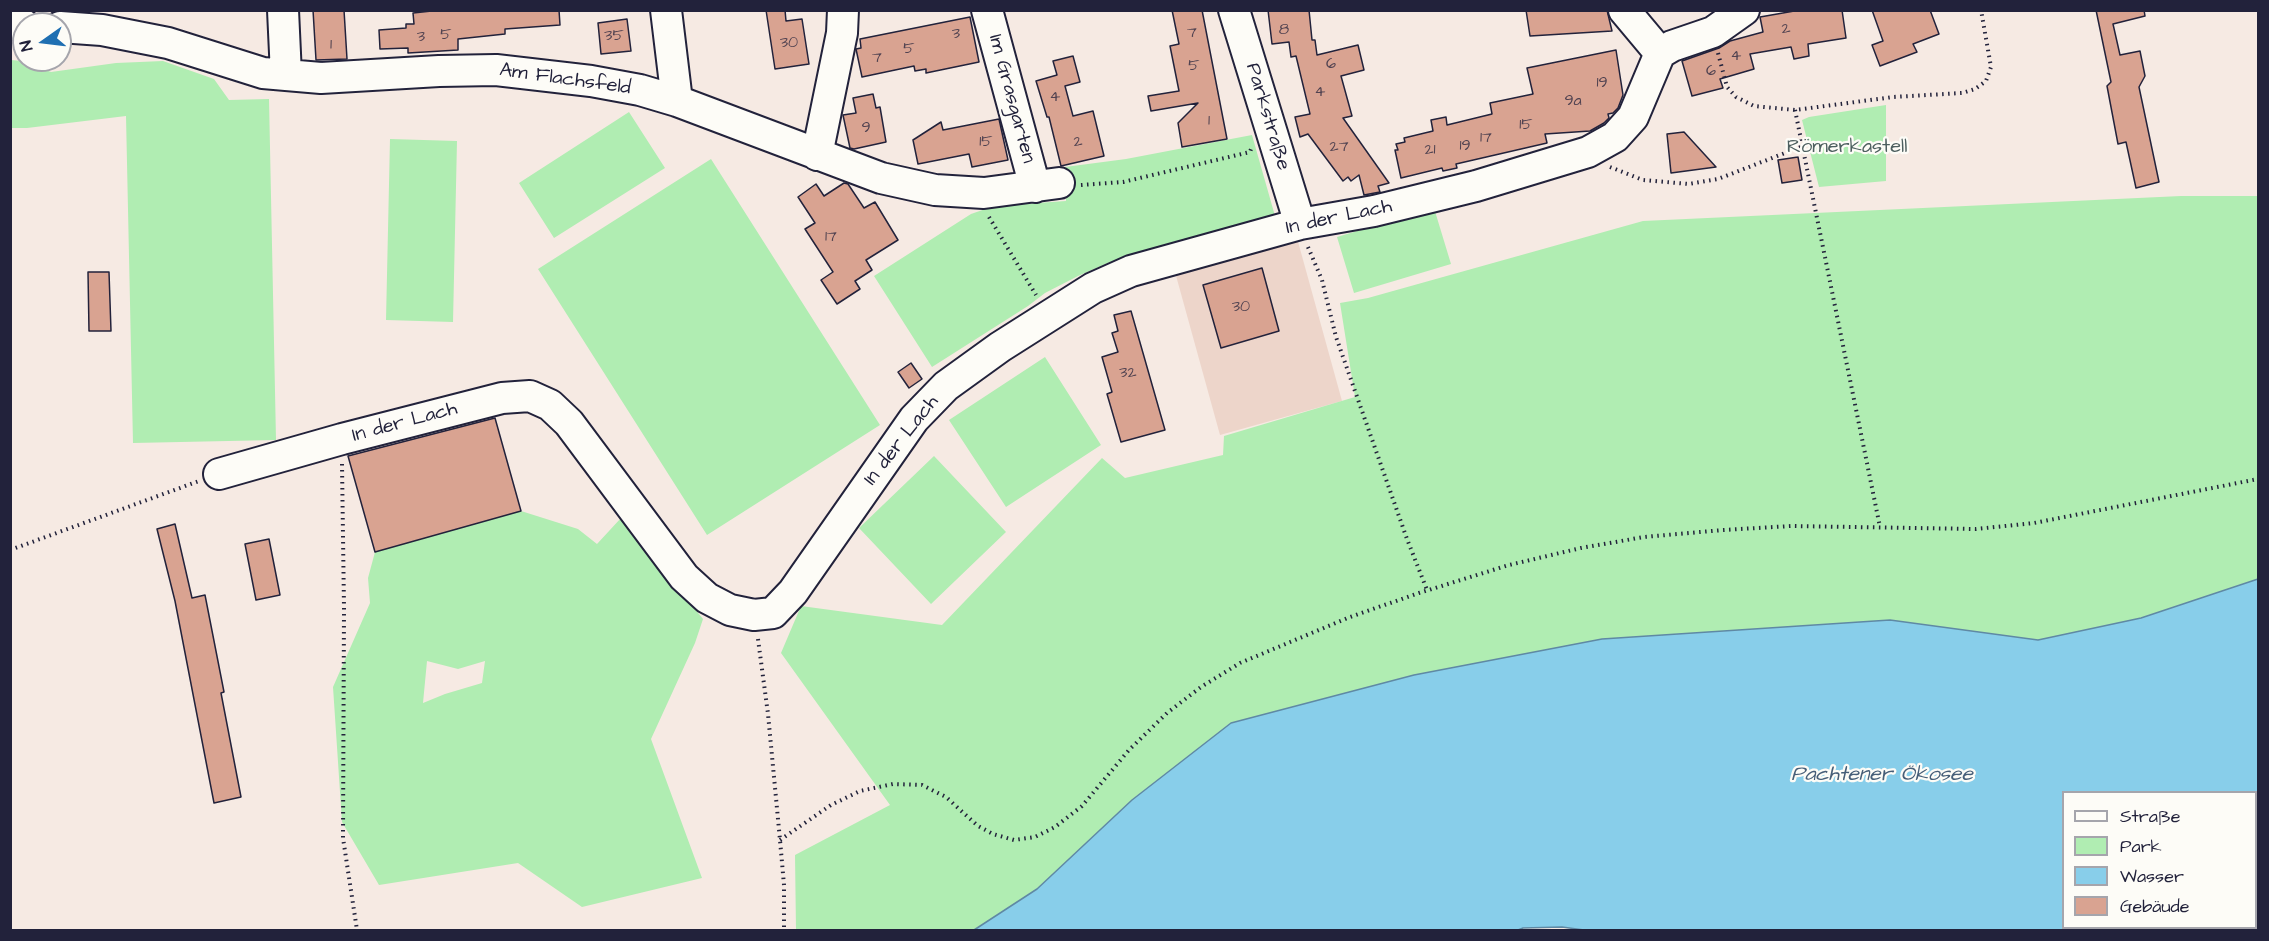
<!DOCTYPE html>
<meta charset="utf-8">
<style>
body{margin:0}
#map{position:relative;width:2269px;height:941px;overflow:hidden;background:#f6eae3;font-family:"Architects Daughter",sans-serif}
canvas{display:block}
.frame{position:absolute;inset:0;border:12px solid #22223b;pointer-events:none}
.legend{position:absolute;left:2062px;top:791px;width:195px;height:138px;box-sizing:border-box;background:#fdfcf7;border:2px solid #a5a5ac;margin:0;padding:8px 10px;list-style:none;font-size:18px;color:#22223b}
.legend li{display:flex;align-items:center;gap:12px;height:30px}
.legend b{width:30px;border:2px solid #a5a5ac}
.north{position:absolute;left:12px;top:12px;width:60px;height:60px;box-sizing:border-box;background:#fdfcf7;border:2px solid #a5a5ac;border-radius:50%;rotate:256deg;font-size:16px;font-weight:700;line-height:24px;text-align:center;color:#22223b}
.north::after{content:'';display:block;margin:auto;width:21px;height:27px;background:#1f6fb2;clip-path:polygon(50% 0,100% 100%,50% 72%,0 100%)}
</style>
<div id="map">
<canvas width="2269" height="941"></canvas>
<div class="frame"></div>
<ul class="legend">
<li><b style="height:8px;background:#fdfcf7"></b>Straße</li>
<li><b style="height:16px;background:#b0edb2"></b>Park</li>
<li><b style="height:16px;background:#88ceea"></b>Wasser</li>
<li><b style="height:16px;background:#d9a391"></b>Gebäude</li>
</ul>
<div class="north">N</div>
</div>
<script>
const c = document.querySelector('canvas').getContext('2d');
c.lineJoin = 'round';
function fillPath(path, color) { c.fillStyle = color; c.fill(path, 'evenodd'); }
const shape = rows => new Path2D(rows.map(r => 'M' + r).join(''));
function stroke(path, color, width, dash) { c.strokeStyle = color; c.lineWidth = width; c.lineCap = dash ? 'butt' : 'round'; c.setLineDash(dash || []); c.stroke(path); }
function drawText(font, color, halo, rows, align = 'center') {
  c.font = font + ' "Architects Daughter",sans-serif'; c.lineWidth = 4.5; c.setLineDash([]); c.textBaseline = 'middle'; c.strokeStyle = halo; c.fillStyle = color; for (const [text, x, y, turn = 0] of rows) {
    c.save(); c.translate(x, y); c.rotate((+turn || 0) * Math.PI / 180); c.textAlign = isNaN(turn) ? turn : align; if (halo) c.strokeText(text, 0, 0); c.fillText(text, 0, 0); c.restore();
  }
}
fillPath(shape([
 [1297,238,1342,401,1220,435,1175,272]
]), '#edd5ca');
fillPath(shape([
 [11,60,22,61,51,72,116,63,163,61,214,79,229,100,269,99,276,440,133,443,126,116,27,128,11,128],
 [1886,105,1886,181,1819,187,1802,120,1809,117],
 [629,112,665,168,554,238,519,183],
 [1252,135,1275,216,1110,262,1078,276,1045,293,1028,306,932,367,874,276,971,214,994,206,1066,201,1065,167,1126,159],
 [390,139,457,141,453,322,386,320],
 [711,159,880,425,707,535,538,269],
 [2181,196,2258,196,2258,579,2141,618,2038,640,1890,620,1602,639,1414,675,1232,723,1132,800,1037,889,974,930,796,930,795,855,890,805,781,653,801,606,942,625,1102,458,1125,478,1223,455,1224,436,1355,397,1340,303,1368,298,1643,221],
 [1434,208,1451,264,1354,293,1337,237],
 [1045,357,1101,445,1006,507,949,420],
 [934,456,1006,532,931,604,859,528],
 [521,511,578,529,597,544,621,518,703,619,695,643,651,739,702,878,582,907,518,863,379,885,342,822,333,687,370,603,368,578,375,552],
 [427,661,458,669,485,661,482,683,445,694,423,703]
]), '#b0edb2');
const water = shape([
 [2258,579,2258,930,1584,930,1562,927,1523,928,1518,930,974,930,1037,889,1132,800,1231,723,1414,675,1602,639,1890,620,2038,640,2141,618,2258,579],
 [2064,792,2256,792,2256,928,2064,928,2064,792]
]);
fillPath(water, '#88ceea');
stroke(water, '#5f89a4', 1.5);
const building = shape([
 [313,10,344,10,347,59,316,60,313,10],
 [441,10,559,10,560,25,505,29,505,34,458,39,458,50,408,53,408,48,380,49,379,30,406,28,406,24,414,24,413,13,441,10],
 [766,10,785,10,786,21,802,19,809,64,775,69,766,10],
 [1172,10,1202,10,1227,139,1182,147,1178,123,1198,103,1151,111,1148,96,1179,91,1170,46,1179,44,1172,10],
 [1268,10,1309,10,1312,40,1315,40,1317,55,1358,45,1364,70,1341,76,1352,116,1343,118,1389,183,1378,186,1380,192,1364,195,1359,175,1351,181,1348,177,1343,181,1308,134,1300,137,1295,117,1310,114,1296,56,1291,57,1289,42,1272,44,1268,10],
 [1526,10,1607,10,1612,31,1530,36,1526,10],
 [1800,10,1842,10,1846,38,1808,44,1809,56,1794,59,1791,47,1750,54,1754,69,1720,79,1723,88,1692,96,1682,61,1719,48,1730,41,1763,32,1760,17,1800,10],
 [1872,10,1930,10,1939,34,1913,44,1917,52,1880,66,1872,45,1883,41,1872,10],
 [2096,10,2144,10,2145,16,2113,24,2120,55,2140,51,2145,76,2139,87,2159,182,2136,188,2126,142,2118,144,2107,86,2111,82,2096,10],
 [970,17,979,62,926,73,926,69,915,71,914,66,862,77,856,49,861,48,860,39,970,17],
 [627,19,631,51,601,54,598,23,627,19],
 [1616,50,1623,95,1618,108,1613,113,1608,114,1609,118,1604,123,1590,131,1545,134,1547,143,1456,164,1457,168,1443,171,1442,168,1401,178,1395,150,1398,150,1396,144,1405,142,1404,138,1433,131,1431,120,1446,117,1447,125,1492,114,1490,103,1533,94,1527,68,1616,50],
 [1073,56,1080,82,1065,86,1073,116,1093,111,1104,156,1061,166,1049,117,1047,117,1036,81,1057,75,1053,61,1073,56],
 [873,94,876,108,880,107,886,142,854,149,850,148,843,115,856,113,853,98,873,94],
 [999,119,1008,160,972,167,969,154,918,164,913,140,941,122,943,130,999,119],
 [1684,132,1716,167,1671,173,1667,134,1684,132],
 [1798,157,1802,180,1782,183,1778,160,1798,157],
 [844,183,848,184,864,208,875,202,898,240,866,260,872,270,855,281,860,289,837,304,821,280,833,272,805,229,815,223,798,197,816,184,824,196,844,183],
 [1262,268,1279,331,1221,348,1203,285,1262,268],
 [88,272,109,272,111,331,89,331,88,272],
 [1131,311,1165,430,1121,442,1107,394,1112,392,1102,357,1118,352,1112,333,1118,331,1114,315,1131,311],
 [911,363,922,379,909,388,898,372,911,363],
 [495,418,521,511,375,552,348,456,495,418],
 [175,524,192,598,205,595,224,692,221,693,241,797,214,803,175,601,157,529,175,524],
 [269,539,280,595,256,600,245,544,269,539]
]);
fillPath(building, '#d9a391');
stroke(building, '#22223b', 1.5);
const minor = shape([
 [283,10,286,75],
 [666,10,677,101],
 [987,10,1035,187],
 [1234,10,1300,224],
 [1624,10,1660,53],
 [10,25,24,25],
 [60,27,102,30,168,43,263,73,286,75,321,78,439,71,496,70,591,81,640,90,677,101,881,178,935,190,984,193,1059,183],
 [817,155,842,33,843,10],
 [219,474,342,439,502,398,530,396,550,405,569,423,684,577,707,598,730,610,754,615,773,613,793,592,914,419,946,386,1000,347,1093,288,1131,271,1300,224,1374,211,1476,186,1588,152,1615,137,1633,117,1660,53,1672,46,1713,32,1744,10]
]);
stroke(minor, '#22223b', 34);
stroke(shape([
 [1718,53,1727,87,1736,97,1754,106,1795,110,1893,97,1962,93,1975,89,1986,81,1991,67,1981,10],
 [1795,110,1880,527],
 [1610,167,1643,180,1689,184,1718,179,1803,146],
 [1081,185,1123,182,1250,152,1251,149],
 [989,217,1036,295],
 [1308,247,1322,280,1336,337,1407,539,1427,590],
 [342,464,344,608,343,838,357,930],
 [10,550,199,481],
 [758,639,768,714,780,840,784,885,784,930],
 [780,840,831,805,860,791,893,784,922,785,946,797,978,826,993,834,1014,840,1035,837,1055,827,1082,806,1129,750,1167,713,1201,687,1240,663,1350,617,1419,593,1509,565,1581,548,1644,537,1723,530,1791,526,1976,529,2034,523,2258,479]
]), '#22223b', 4, [1.5, 4.5]);
stroke(minor, '#fdfcf7', 30);
drawText('16px', '#504250', null, [
 ["2",1786,30],
 ["8",1284,31],
 ["7",1192,34],
 ["3",956,35],
 ["5",446,36],
 ["35",614,37],
 ["3",421,38],
 ["30",789,44],
 ["1",331,46],
 ["5",909,50],
 ["4",1736,57],
 ["7",877,59],
 ["6",1331,65],
 ["5",1194,67],
 ["6",1711,72],
 ["19",1602,84],
 ["4",1320,93],
 ["4",1055,98],
 ["9a",1573,102],
 ["1",1209,122],
 ["15",1526,126],
 ["9",866,129],
 ["17",1486,139],
 ["15",986,143],
 ["2",1078,143],
 ["19",1465,147],
 ["27",1339,148],
 ["21",1430,151],
 ["17",831,238],
 ["30",1241,308],
 ["32",1128,374]
]);
drawText('20px', '#22223b', '#fdfcf7', [
 ["Am Flachsfeld",565,80,8],
 ["Im Grasgarten",1011,99,75],
 ["Parkstraße",1267,117,73],
 ["In der Lach",1339,218,-12],
 ["In der Lach",405,423,-15],
 ["In der Lach",902,441,-52]
]);
drawText('20px', '#4d5f5f', '#fdfcf7', [
 ["Römerkastell",1847,148]
]);
drawText('italic 21px', '#465e78', '#fdfcf7', [
 ["Pachtener Ökosee",1882,776]
]);
</script>
